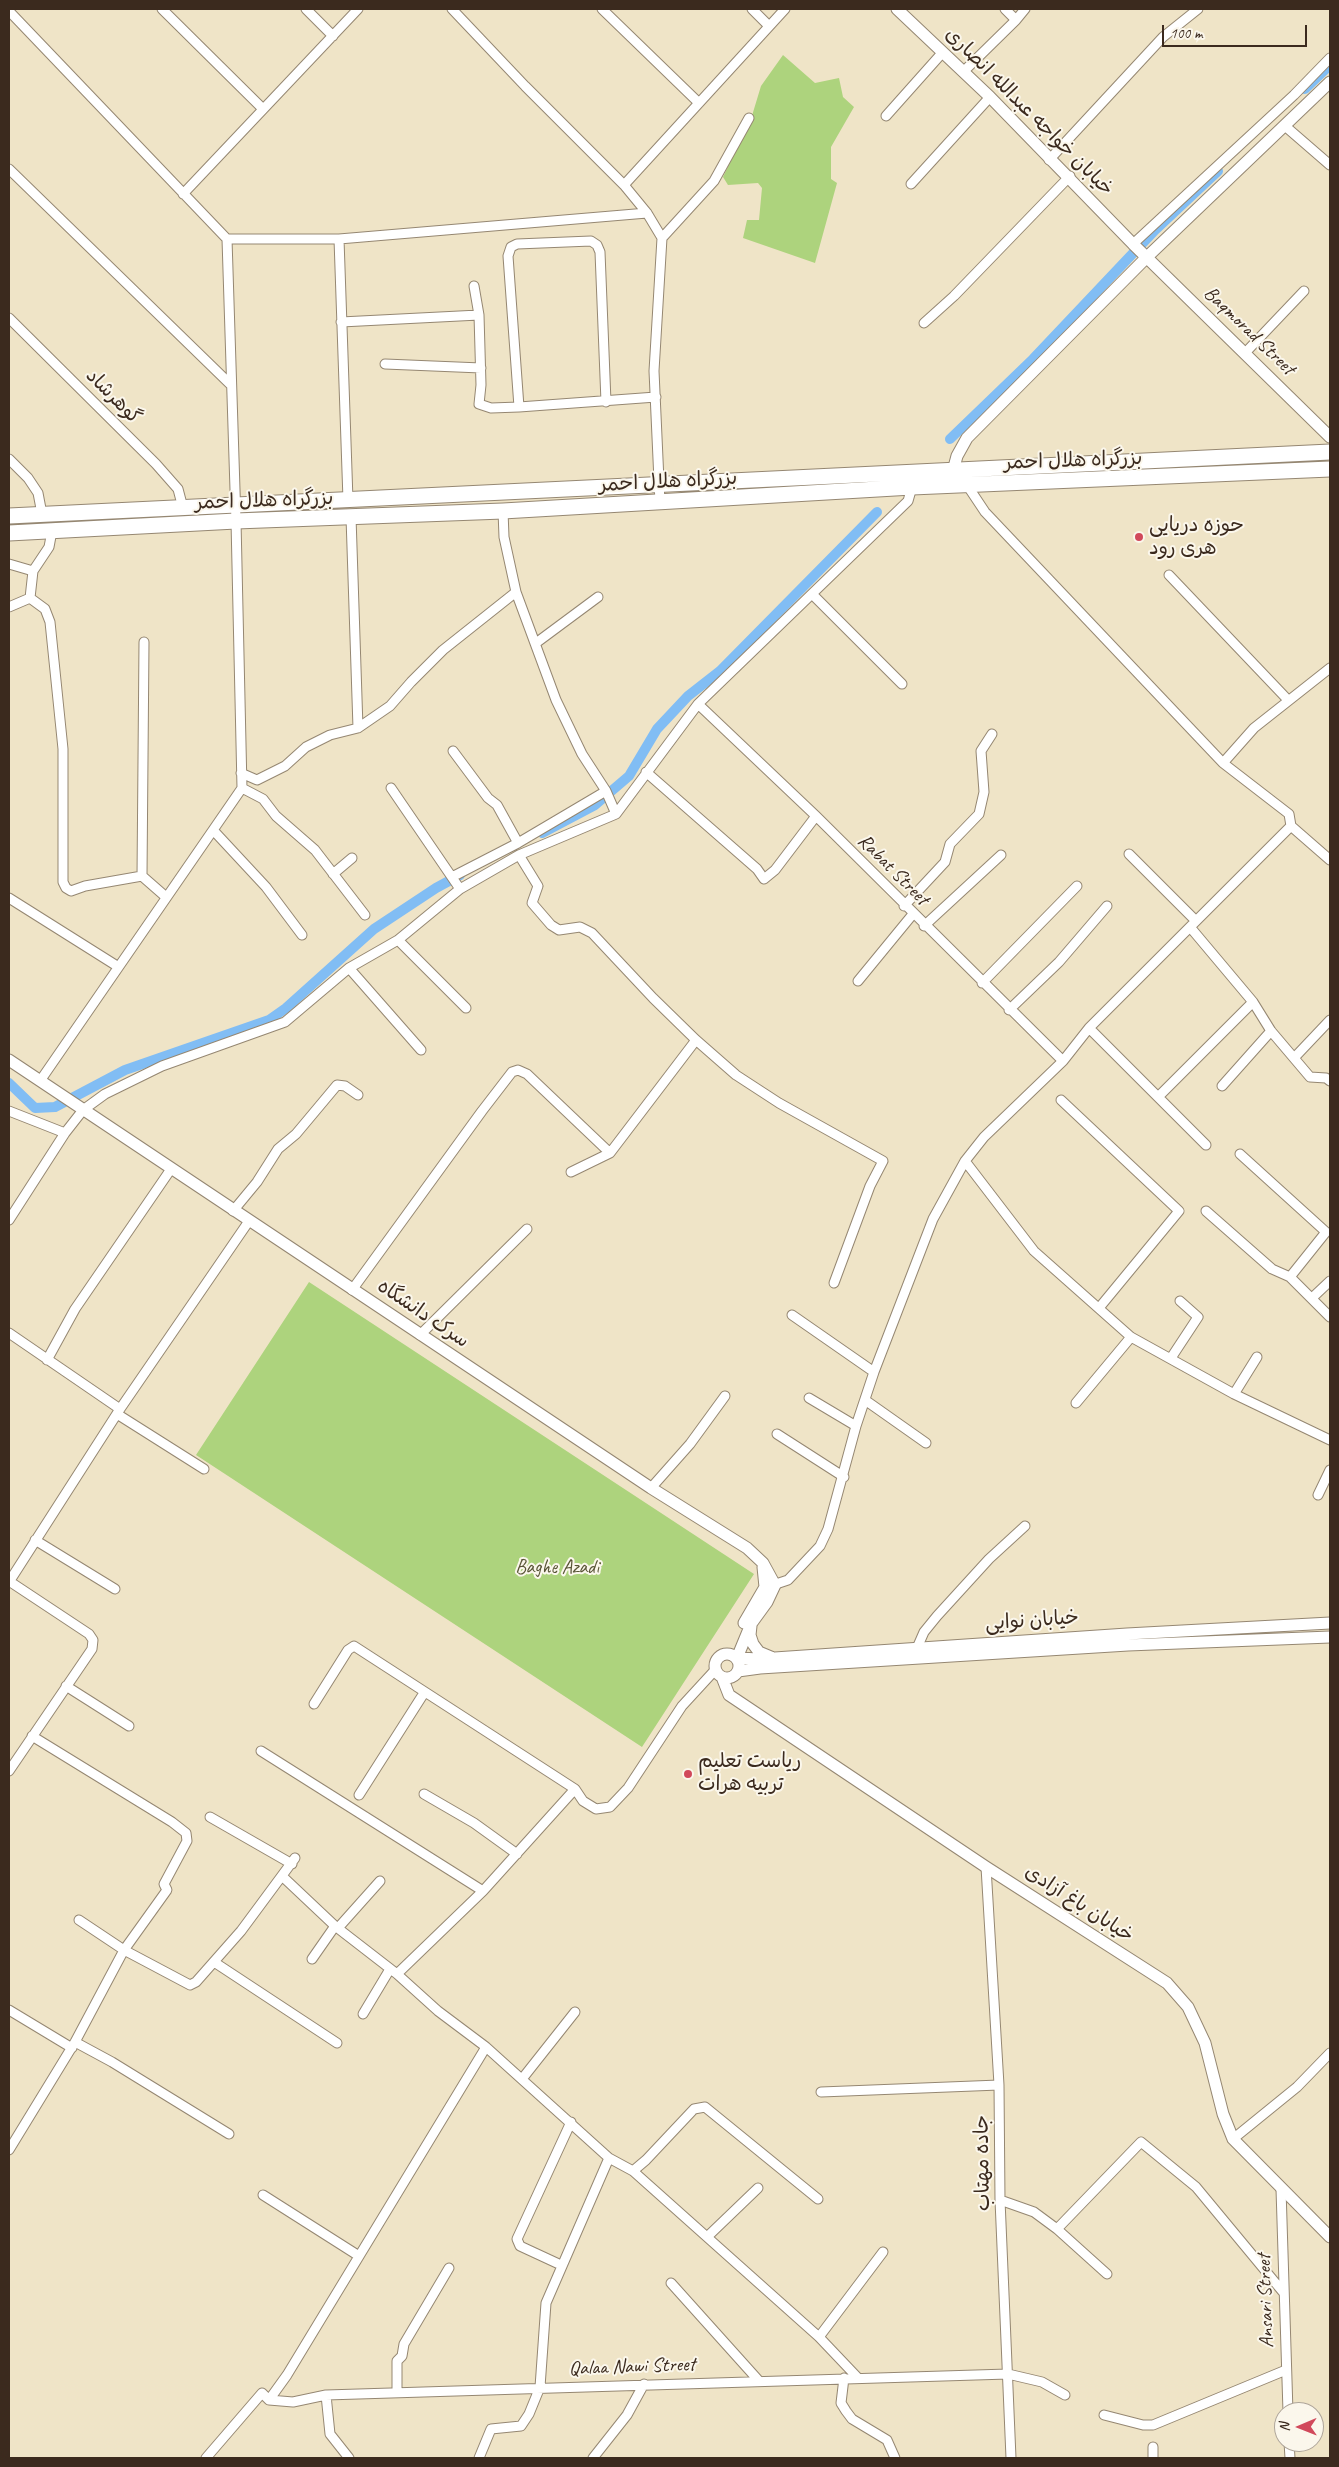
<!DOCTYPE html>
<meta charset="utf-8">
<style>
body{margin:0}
#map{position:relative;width:1339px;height:2467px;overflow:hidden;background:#efe4c7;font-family:Caveat,sans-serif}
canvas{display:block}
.frame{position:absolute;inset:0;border:10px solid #3b2a1e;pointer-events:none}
.north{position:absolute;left:1274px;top:2402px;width:50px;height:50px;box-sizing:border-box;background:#fbf7ec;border:1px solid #aea59a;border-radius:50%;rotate:269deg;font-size:14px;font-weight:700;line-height:20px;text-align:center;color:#3b2a1e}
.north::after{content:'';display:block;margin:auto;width:18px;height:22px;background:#d1495b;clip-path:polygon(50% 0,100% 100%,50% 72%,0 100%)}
.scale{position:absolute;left:1162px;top:25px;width:145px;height:22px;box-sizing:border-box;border:2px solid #3b2a1e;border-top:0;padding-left:6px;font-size:15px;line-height:18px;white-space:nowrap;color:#3b2a1e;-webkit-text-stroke:4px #fbf7ec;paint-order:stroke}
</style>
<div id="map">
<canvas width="1339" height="2467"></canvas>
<div class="frame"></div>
<div class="north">N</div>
<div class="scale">100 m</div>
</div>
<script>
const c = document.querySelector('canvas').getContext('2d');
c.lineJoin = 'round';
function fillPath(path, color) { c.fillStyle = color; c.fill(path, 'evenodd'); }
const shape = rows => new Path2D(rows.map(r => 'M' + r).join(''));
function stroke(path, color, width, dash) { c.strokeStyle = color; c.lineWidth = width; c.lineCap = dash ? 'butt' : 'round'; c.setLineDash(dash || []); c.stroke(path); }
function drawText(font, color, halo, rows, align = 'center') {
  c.font = font + ' Caveat,"Playpen Sans Arabic",sans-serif'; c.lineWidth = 4; c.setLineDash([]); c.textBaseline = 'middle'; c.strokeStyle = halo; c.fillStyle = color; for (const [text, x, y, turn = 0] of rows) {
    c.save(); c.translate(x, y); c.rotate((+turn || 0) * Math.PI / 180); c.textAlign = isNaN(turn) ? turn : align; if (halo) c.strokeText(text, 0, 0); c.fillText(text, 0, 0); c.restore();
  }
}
fillPath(shape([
 [783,55,815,83,839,78,843,97,854,107,831,147,831,179,837,183,815,263,743,238,747,220,759,220,762,188,758,183,728,185,723,177,751,119,761,86],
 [309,1282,754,1574,642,1747,196,1455]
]), '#add37d');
stroke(shape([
 [1305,89,1330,65],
 [950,439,1033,359,1155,230,1218,171],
 [542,833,595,805,629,776,657,729,688,696,720,671,877,512],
 [9,1083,35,1108,55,1107,125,1070,269,1020,286,1008,374,929,436,888,460,875]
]), '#81bdf4', 10);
const street = shape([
 [162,9,262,108],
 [306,9,333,36],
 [452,9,525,86,624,185,647,213,662,238,654,371,660,503],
 [602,9,699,103],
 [752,9,769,26],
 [1005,9,1016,20],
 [9,11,227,239,236,521,242,788,40,1081],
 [963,72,1016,20,1025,9],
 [886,116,943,52],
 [1285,126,1330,165],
 [1049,160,1163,37,1198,9],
 [9,169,231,385],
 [911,184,990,97],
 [624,185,785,9],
 [183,194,358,9],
 [662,238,714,181,749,118],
 [227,239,339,239,647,213],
 [339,239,348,500],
 [1133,244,1294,95,1330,58],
 [474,286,479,315,481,385,479,404,491,408,519,407,656,397],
 [9,318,156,464,178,489,183,508],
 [341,322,479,315],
 [924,323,954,296,1070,176],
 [1245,353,1304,291],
 [385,364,481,368],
 [519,407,508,256,511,247,517,244,591,241,597,245,600,252,606,402],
 [9,459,28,478,38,493,42,514],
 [967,485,985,512,1223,763,1289,814,1291,826,1330,860],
 [503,511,504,537,516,592,556,700,582,754,606,791,616,814],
 [351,517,358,728],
 [9,564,33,571],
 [1169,575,1288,700],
 [813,595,902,684],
 [30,598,45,609,50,622,63,749,63,882,66,888,71,891,85,886,142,876],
 [30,598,33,571,49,547,52,531],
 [9,607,30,598],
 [144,642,142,876,166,897],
 [536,643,598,597],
 [698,704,816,816,1063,1061],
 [453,751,488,798,497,805,518,843],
 [1223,763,1254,728,1330,668],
 [646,772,757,869,764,879,775,870,816,816],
 [241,773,257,780,285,766,306,747,330,735,358,728,390,706,411,682,443,650,516,592],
 [242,788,263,799,276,816,315,850,365,915],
 [391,788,460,889],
 [213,830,266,887,302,935],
 [1129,854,1196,921],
 [519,855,538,886,532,903,551,925,559,930,580,927,592,933,653,998,696,1040,736,1075,779,1103,883,1161,870,1186,834,1283],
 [333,874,352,858],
 [452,877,518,843,606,791],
 [9,898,117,966],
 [904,906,945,862,950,844,979,814,984,792,981,751,992,734],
 [924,926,1001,855],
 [1190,927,1253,1002,1271,1031,1310,1077,1326,1078,1330,1081],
 [398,940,466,1008],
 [349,968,421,1050],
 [858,981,913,914],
 [982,983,1077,886],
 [1009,1010,1059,962,1107,906],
 [1089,1028,1206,1145],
 [1294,1058,1330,1020],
 [1222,1086,1271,1031],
 [1158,1097,1253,1002],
 [1061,1100,1179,1211,1099,1308],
 [9,1111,65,1133],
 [1240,1154,1326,1232,1290,1277],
 [965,1161,1034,1251,1131,1337,1234,1394,1330,1440],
 [571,1172,610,1153,696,1040],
 [233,1211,257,1182,278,1149,296,1134,337,1085,345,1086,358,1095],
 [1206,1211,1272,1269,1290,1277,1330,1317],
 [9,1220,65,1133,83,1110,105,1094,162,1066,285,1022,349,968,398,940,460,889,519,855,616,814,698,704,908,501,912,487],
 [352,1290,482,1111,512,1072,518,1070,527,1074,610,1153],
 [1312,1298,1330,1281],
 [792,1315,874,1372],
 [9,1333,120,1409],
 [420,1335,527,1229],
 [1171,1358,1198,1317,1180,1301],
 [47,1360,75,1309,171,1169],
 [1234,1394,1257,1357],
 [809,1398,856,1426],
 [865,1400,926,1443],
 [1076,1403,1131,1337],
 [117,1414,204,1469],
 [777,1434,844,1477],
 [651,1488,690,1444,725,1396],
 [1318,1495,1330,1470],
 [35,1540,115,1589],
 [9,1581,89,1634,93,1640,92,1649,9,1771],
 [9,1582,120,1409,249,1221],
 [770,1586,788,1580,820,1546,828,1529,856,1426,874,1372,933,1219,965,1161,984,1137,1063,1061,1089,1028,1291,826],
 [917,1648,924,1632,937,1616,989,1559,1025,1526],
 [66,1686,129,1726],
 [314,1704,348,1650,354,1646,575,1789],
 [261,1751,483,1891],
 [424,1794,474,1823,517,1854],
 [359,1795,424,1693],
 [210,1817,292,1864],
 [986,1867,999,2085,1000,2200,1011,2458],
 [282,1876,335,1926,397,1974,438,2011,486,2047,609,2158,633,2171,819,2337,858,2378],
 [79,1920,124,1950,190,1985,196,1982,241,1931,295,1858],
 [338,1928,380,1881],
 [312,1959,335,1926],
 [214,1962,337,2043],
 [397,1974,483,1891,575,1789,583,1801,596,1809,610,1807,628,1788,682,1706,716,1669],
 [9,2010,72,2048],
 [363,2014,390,1969],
 [75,2042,112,2062,229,2134],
 [522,2079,575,2012],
 [821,2092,999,2085],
 [1233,2139,1297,2087,1330,2053],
 [9,2150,75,2042,124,1950,167,1890,164,1884,187,1841,186,1833,172,1822,32,1736],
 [633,2171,646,2160,694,2109,705,2107,818,2199],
 [1281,2189,1288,2412],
 [263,2195,359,2256],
 [1000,2200,1034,2212,1057,2229,1107,2274],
 [1057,2229,1141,2142,1196,2187,1283,2292],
 [707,2237,758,2188],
 [561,2265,520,2246,517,2239,571,2122],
 [671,2283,759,2381],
 [819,2337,883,2252],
 [844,2378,841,2403,846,2411,852,2419,887,2440,895,2458],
 [397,2392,397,2361,402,2356,404,2344,449,2268],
 [326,2395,330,2434,349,2458],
 [269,2400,287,2375,486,2047],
 [1104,2415,1143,2425,1153,2425,1286,2370],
 [1289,2442,1290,2458],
 [1153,2447,1153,2458],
 [206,2458,262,2393,269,2400,293,2402,326,2395,1008,2374,1042,2382,1065,2395],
 [479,2458,491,2429,521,2426,529,2414,540,2387,546,2303,609,2158],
 [593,2458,627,2415,644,2384]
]);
const secondary = shape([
 [897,9,990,97,1133,244,1330,437],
 [953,471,957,456,967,438,1147,257,1330,82],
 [9,1060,651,1488,747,1548,763,1563,775,1585,767,1602,751,1624,737,1658,760,1659,1127,1634,1330,1623],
 [744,1623,765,1587,763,1567],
 [751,1626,750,1635,753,1644,759,1652,771,1657],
 '715 1666a12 12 0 1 1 24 0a12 12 0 1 1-24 0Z',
 [738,1671,760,1668,1128,1645,1330,1637],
 [722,1677,729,1695,986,1867,1167,1983,1188,2007,1205,2043,1223,2114,1233,2139,1330,2237]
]);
const highway = shape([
 [9,516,1330,452],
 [9,533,236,521,503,511,912,487,1330,469]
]);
stroke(street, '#958772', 11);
stroke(secondary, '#958772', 13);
stroke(highway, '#958772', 17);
stroke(street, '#fff', 9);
stroke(secondary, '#fff', 11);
stroke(highway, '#fff', 15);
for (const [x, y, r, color] of [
 [1139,537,5,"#d1495b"],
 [688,1774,5,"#d1495b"]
]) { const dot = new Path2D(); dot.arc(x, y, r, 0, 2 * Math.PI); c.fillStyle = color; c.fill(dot); stroke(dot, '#fbf7ec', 2); }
drawText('20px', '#3b2a1e', '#fbf7ec', [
 ["خیابان خواجه عبدالله انصاری",1029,112,45],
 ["Baqmorad Street",1249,331,44],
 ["گوهرشاد",113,397,45],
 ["بزرگراه هلال احمر",1073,461,-2],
 ["بزرگراه هلال احمر",668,482,-3],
 ["بزرگراه هلال احمر",264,501,-2],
 ["Rabat Street",893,870,45],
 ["سرک دانشگاه",423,1314,34],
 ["خیابان نوایی",1032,1621,-4],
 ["خیابان باغ آزادی",1079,1904,33],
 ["جاده مهتاب",983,2163,-91],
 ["Ansari Street",1266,2301,-92],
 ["Qalaa Nawi Street",632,2367,-2]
]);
drawText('20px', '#3b2a1e', '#fbf7ec', [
 ["حوزه دریایی",1149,526],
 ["هری رود",1149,549],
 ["ریاست تعلیم",698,1762],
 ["تربیه هرات",698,1785]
], 'left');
drawText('20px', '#585436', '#fbf7ec', [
 ["Baghe Azadi",557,1568]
]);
</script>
